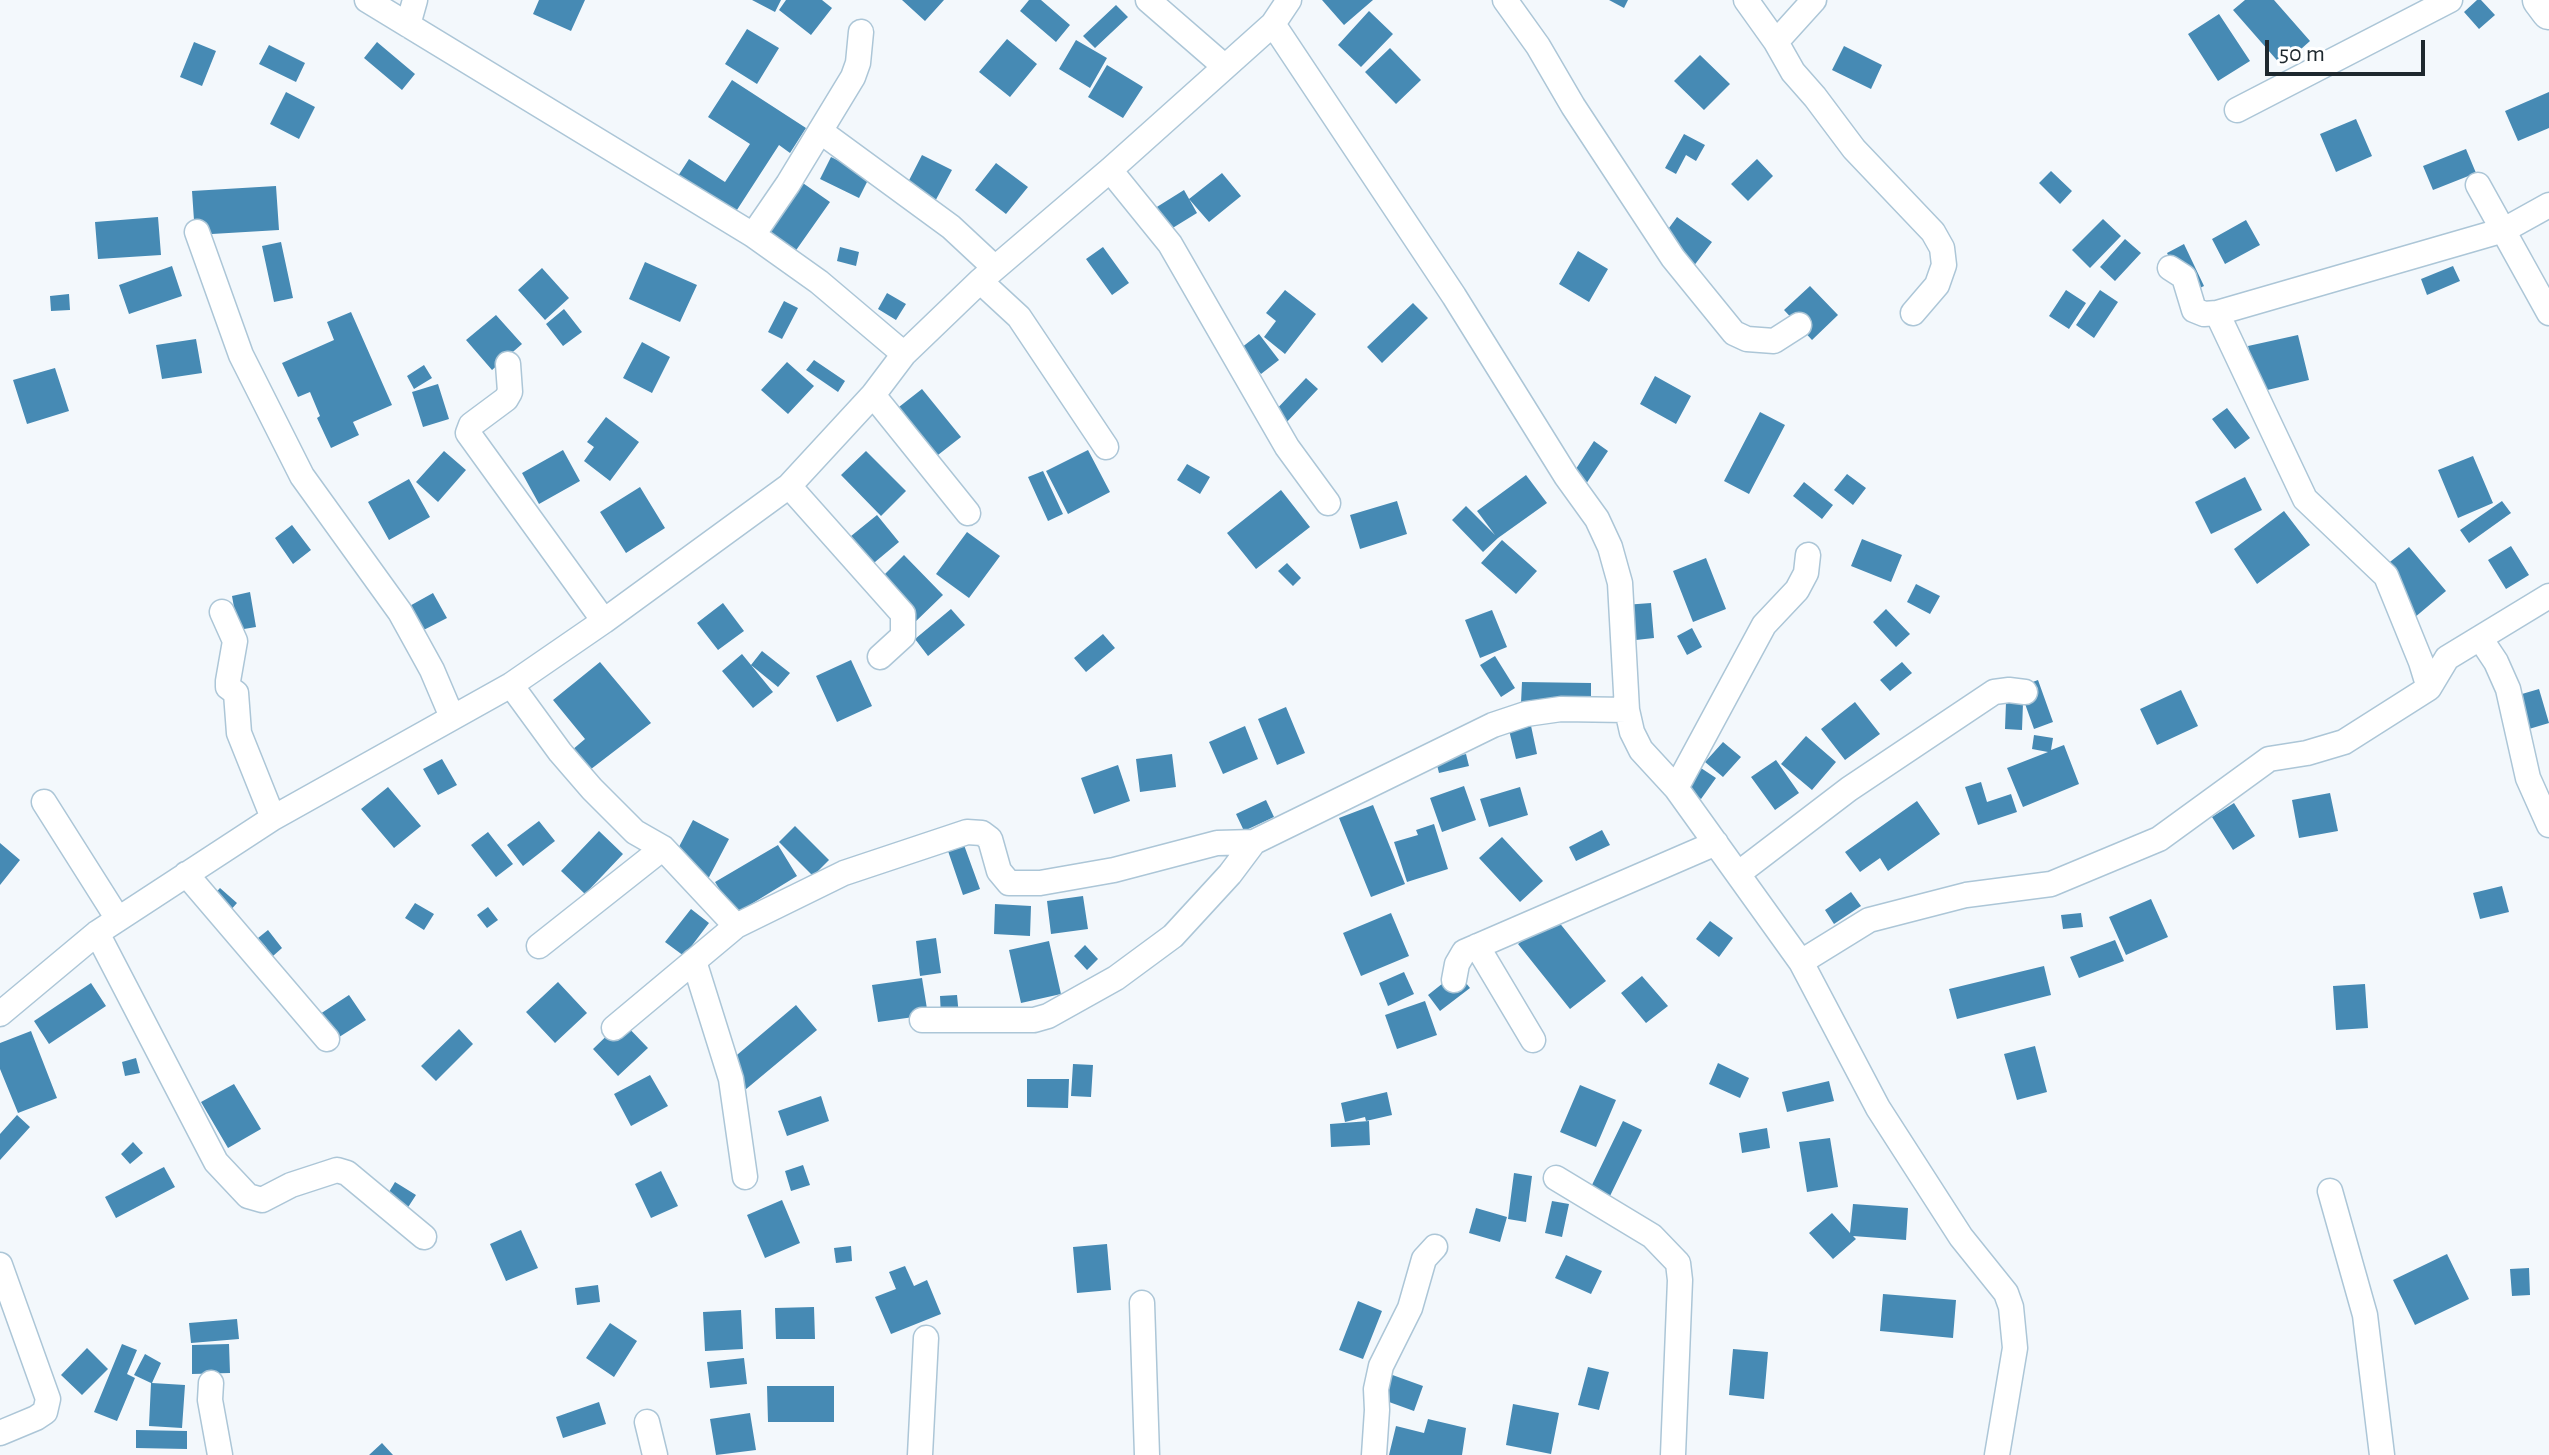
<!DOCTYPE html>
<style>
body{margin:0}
#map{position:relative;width:2549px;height:1455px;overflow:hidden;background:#f3f8fc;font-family:"Alegreya Sans",sans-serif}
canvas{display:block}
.scale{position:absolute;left:2265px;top:40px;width:160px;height:36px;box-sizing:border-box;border:4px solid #1e282e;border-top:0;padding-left:10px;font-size:24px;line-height:28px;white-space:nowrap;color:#1e282e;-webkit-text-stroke:6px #fff;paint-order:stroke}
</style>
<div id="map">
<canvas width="2549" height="1455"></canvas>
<div class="scale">50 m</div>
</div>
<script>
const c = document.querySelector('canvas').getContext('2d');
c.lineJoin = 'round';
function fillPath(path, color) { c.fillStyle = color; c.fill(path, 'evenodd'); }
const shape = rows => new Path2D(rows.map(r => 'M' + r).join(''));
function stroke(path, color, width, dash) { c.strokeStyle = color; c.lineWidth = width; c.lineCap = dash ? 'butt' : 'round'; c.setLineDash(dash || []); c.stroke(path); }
fillPath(shape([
 [539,0,585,0,571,31,533,14],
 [752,0,781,0,775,12],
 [786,0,822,0,832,8,811,35,779,10],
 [902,0,944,0,925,21],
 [1029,0,1041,0,1070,25,1056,42,1020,11],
 [1322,0,1373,0,1344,25],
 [1609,0,1628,0,1624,8],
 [2245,0,2274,0,2310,41,2282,66,2233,10],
 [2477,0,2481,0,2495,15,2479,29,2464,12],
 [1116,5,1128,17,1095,48,1083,36],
 [1369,11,1393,34,1361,67,1338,45],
 [2219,14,2250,61,2218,81,2188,34],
 [747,29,779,48,757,84,725,64],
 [1007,39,1037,64,1010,97,979,72],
 [1076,40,1107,58,1090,88,1059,69],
 [194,42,216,51,202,86,180,77],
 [377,42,415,74,402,90,364,58],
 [269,45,305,63,296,82,259,64],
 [1844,46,1882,65,1871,89,1832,70],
 [1390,48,1421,80,1396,104,1365,72],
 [1700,55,1730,84,1704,110,1674,81],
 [1107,65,1143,87,1123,118,1088,97],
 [732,80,806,128,790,153,779,145,735,213,678,176,689,159,725,182,750,144,708,117],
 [286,92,315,107,299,139,270,124],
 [2549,92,2549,128,2518,141,2505,111],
 [2356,119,2372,156,2336,172,2320,134],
 [1684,134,1705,145,1696,161,1686,155,1676,174,1665,168],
 [2466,149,2476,173,2433,190,2423,166],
 [922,155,952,170,932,207,903,192],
 [831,157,870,176,859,198,820,179],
 [1757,159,1773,176,1748,201,1731,184],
 [996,163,1028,187,1006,214,975,190],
 [2051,171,2072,191,2060,204,2039,183],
 [1222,173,1241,196,1209,222,1189,199],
 [790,174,830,202,792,256,752,228],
 [276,186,279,230,195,235,192,191],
 [1184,190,1197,213,1158,237,1144,215],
 [158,217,161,255,98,259,95,222],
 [1677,217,1712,242,1693,267,1658,243],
 [2103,219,2121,236,2090,268,2072,250],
 [2246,220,2260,245,2225,264,2212,239],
 [2125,239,2141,253,2115,281,2100,267],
 [281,242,293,298,274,302,262,246],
 [2184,244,2204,286,2187,294,2167,253],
 [840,247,859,252,856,266,837,261],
 [1103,247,1129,283,1112,295,1086,259],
 [1578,251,1608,269,1589,302,1559,284],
 [645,262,697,285,680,322,629,299],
 [172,266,182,296,129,314,119,285],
 [2453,266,2460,281,2427,295,2421,279],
 [542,268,569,298,545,320,518,290],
 [1810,286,1838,315,1812,340,1784,310],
 [1285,290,1316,314,1285,354,1264,337,1276,321,1266,313],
 [2066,290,2086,303,2069,329,2049,316],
 [2100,290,2118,302,2094,338,2076,325],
 [887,293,906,304,896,320,878,309],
 [69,294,70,310,51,311,50,296],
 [784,301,798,308,782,339,768,332],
 [1413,303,1428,318,1382,363,1367,347],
 [564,309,582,332,563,346,546,324],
 [351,312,392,405,353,422,359,435,331,448,317,418,320,416,310,392,298,397,282,363,334,340,327,322],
 [496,315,522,344,492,370,466,340],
 [1259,334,1279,360,1261,374,1241,348],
 [2298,335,2309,380,2259,392,2248,346],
 [196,339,202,373,162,379,156,345],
 [642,342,670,357,652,393,623,378],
 [814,360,845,381,838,392,806,370],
 [787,362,814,386,788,414,761,390],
 [424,365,432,378,414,389,407,376],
 [55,368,69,411,27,424,13,380],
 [1655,376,1691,396,1676,424,1640,404],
 [1306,378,1318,389,1284,425,1272,414],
 [438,384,449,419,423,427,412,392],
 [922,389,961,437,929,462,890,414],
 [2227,408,2250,438,2235,449,2212,419],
 [1760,412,1785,425,1749,494,1724,481],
 [606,417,639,442,610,481,584,461,594,447,587,442],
 [1594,441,1608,451,1586,484,1572,475],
 [563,450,580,481,539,504,522,473],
 [1088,450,1110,492,1068,514,1046,471],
 [444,451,466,470,438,502,416,482],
 [866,451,906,491,881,516,841,475],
 [2473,456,2493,503,2458,518,2438,470],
 [1187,464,1210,477,1200,494,1177,480],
 [1043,471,1063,514,1048,521,1028,477],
 [1847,474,1866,488,1853,505,1834,490],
 [1526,475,1547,503,1498,538,1483,552,1452,520,1466,506,1495,535,1477,511],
 [2245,477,2262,510,2211,534,2195,502],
 [409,479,430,517,389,540,368,502],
 [1804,482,1833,505,1822,519,1793,496],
 [640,487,665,528,626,553,600,512],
 [1281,490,1310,527,1256,569,1227,533],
 [1397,501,1407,534,1360,549,1350,515],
 [2502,501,2511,513,2469,543,2460,530],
 [2284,511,2310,545,2257,584,2234,549],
 [877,515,899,542,863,572,840,545],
 [292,525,311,550,293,564,275,538],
 [967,532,1000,556,969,598,936,574],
 [1862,539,1902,555,1891,582,1851,566],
 [1502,540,1537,571,1516,594,1481,563],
 [2511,546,2529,575,2506,589,2488,560],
 [2409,547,2446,591,2414,618,2377,572],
 [904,555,943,595,912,625,873,586],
 [1706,558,1726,609,1693,622,1673,571],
 [1287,563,1301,578,1293,586,1278,571],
 [1916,584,1940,596,1930,614,1907,602],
 [250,592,256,627,238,630,232,596],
 [433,593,447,618,410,637,397,613],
 [723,603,744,631,718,650,697,623],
 [1651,603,1654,638,1627,641,1624,605],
 [951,609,965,625,928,656,915,639],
 [1886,609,1910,634,1896,647,1873,622],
 [1492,610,1507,647,1480,658,1465,620],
 [1692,628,1702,647,1687,655,1677,636],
 [1103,634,1115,648,1086,672,1074,658],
 [762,651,790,673,778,687,751,665,773,692,753,708,722,671,742,654,751,665],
 [1495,656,1515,688,1501,697,1480,665],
 [851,660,872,706,837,722,816,676],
 [600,662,651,723,582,776,565,756,585,739,553,700],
 [1902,662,1912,673,1890,691,1880,680],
 [2038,680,2053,722,2034,729,2019,687],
 [1522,682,1591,683,1591,703,1521,703],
 [2539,689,2549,723,2509,735,2498,701],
 [2181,690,2198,726,2157,745,2140,709],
 [1855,702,1880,734,1845,760,1821,729],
 [2006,702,2023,703,2022,730,2005,729],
 [1286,707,1305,753,1277,765,1258,719],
 [1530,721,1537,754,1516,759,1508,726],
 [1245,726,1258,759,1223,774,1209,742],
 [2034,735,2053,738,2051,750,2064,745,2079,784,2023,807,2007,768,2048,752,2032,749],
 [1806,736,1836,762,1812,790,1781,764],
 [1723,742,1741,757,1723,777,1705,762],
 [1172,754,1176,787,1140,792,1136,759],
 [1466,754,1469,766,1439,773,1436,761],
 [442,759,457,785,438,795,423,769],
 [1776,760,1799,793,1775,810,1751,777],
 [1695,764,1716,778,1701,799,1681,785],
 [1118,765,1130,801,1094,814,1081,778],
 [1981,782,1987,802,2011,794,2017,812,1978,825,1965,787],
 [1464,786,1476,820,1442,832,1430,798],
 [388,787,421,826,394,848,361,809],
 [1520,787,1528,815,1489,827,1480,799],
 [2330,793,2338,831,2299,838,2292,800],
 [1266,800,1274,817,1244,831,1236,814],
 [1917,801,1940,834,1888,871,1880,858,1860,872,1845,852],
 [2234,803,2255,836,2233,850,2212,817],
 [1373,805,1405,884,1371,897,1339,818],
 [693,820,729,839,707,881,671,862],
 [539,821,555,841,523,866,507,845],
 [1434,824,1448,869,1407,882,1394,842,1418,835,1416,830],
 [795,826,829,860,813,876,779,842],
 [1602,830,1610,845,1576,861,1569,847],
 [599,831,623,854,585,894,561,871],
 [488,832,513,864,496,877,471,845],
 [1502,837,1543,881,1520,902,1479,858],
 [0,843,20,860,0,885],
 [778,845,797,876,735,914,715,882],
 [964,845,980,889,963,895,948,851],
 [2502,886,2509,912,2480,919,2473,893],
 [220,888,237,903,218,924,201,908],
 [1851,892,1861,906,1834,924,1825,910],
 [1083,896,1088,929,1051,934,1047,901],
 [2151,899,2168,937,2126,955,2109,917],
 [415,903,434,914,424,930,405,918],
 [995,904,1031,906,1030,936,994,934],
 [488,907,498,920,487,928,477,915],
 [691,909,709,923,684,956,665,942],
 [1391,913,1409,956,1361,976,1343,933],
 [2081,913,2083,927,2063,929,2061,915],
 [1554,916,1606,981,1570,1009,1518,944],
 [1710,921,1733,938,1719,957,1696,939],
 [237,925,267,948,258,938,268,930,282,948,273,956,268,950,256,966],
 [936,938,941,973,920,976,916,941],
 [2115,940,2124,961,2079,978,2070,957],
 [1049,941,1061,994,1021,1003,1009,950],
 [1085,945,1098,959,1087,970,1074,956],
 [2044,966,2051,995,1957,1019,1949,989],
 [1404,972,1414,994,1388,1006,1379,983],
 [1457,972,1470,988,1440,1011,1428,995],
 [1642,976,1668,1006,1646,1023,1621,993],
 [922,978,928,1015,878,1022,872,985],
 [558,982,587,1013,555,1043,526,1012],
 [91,983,106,1006,49,1044,34,1021],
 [2365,984,2368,1028,2336,1030,2333,986],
 [349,995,366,1020,336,1039,320,1014],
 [957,995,959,1016,941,1017,940,996],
 [1425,1001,1437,1035,1397,1049,1385,1015],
 [796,1005,817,1030,739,1095,718,1071],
 [622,1021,648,1048,618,1076,593,1049],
 [459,1029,473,1044,436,1081,421,1066],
 [31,1031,57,1098,18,1113,0,1069,0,1043],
 [2035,1046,2047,1092,2017,1100,2004,1054],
 [136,1058,140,1073,125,1076,122,1062],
 [1718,1063,1749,1078,1740,1098,1709,1084],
 [1073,1064,1093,1065,1091,1097,1071,1096],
 [650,1075,668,1106,631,1126,614,1094],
 [1027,1079,1069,1079,1068,1108,1027,1107],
 [1829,1081,1834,1101,1787,1112,1782,1092],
 [234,1084,261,1129,228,1148,201,1102],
 [1580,1085,1616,1100,1596,1147,1560,1132],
 [1387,1092,1392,1115,1366,1121,1365,1117,1345,1122,1341,1103],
 [821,1096,829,1121,787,1136,778,1111],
 [17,1115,30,1127,0,1160,0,1134],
 [1369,1121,1370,1145,1331,1147,1330,1124],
 [1623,1121,1642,1130,1610,1196,1591,1187],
 [1767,1128,1770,1148,1742,1153,1739,1133],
 [1830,1138,1838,1187,1807,1192,1799,1142],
 [133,1142,143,1153,130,1164,121,1154],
 [803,1165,810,1185,791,1191,785,1171],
 [164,1167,175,1187,116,1218,105,1197],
 [661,1171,678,1206,651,1218,635,1184],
 [1514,1173,1532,1176,1526,1222,1508,1219],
 [395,1182,416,1195,403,1215,383,1202],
 [782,1200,800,1243,765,1258,747,1215],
 [1552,1201,1569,1204,1562,1237,1545,1233],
 [1853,1204,1908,1208,1906,1240,1853,1236,1856,1239,1833,1259,1809,1233,1832,1213,1850,1233],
 [1476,1208,1507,1217,1500,1242,1469,1233],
 [521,1230,538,1268,506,1281,490,1244],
 [1107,1244,1111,1290,1077,1293,1073,1247],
 [851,1246,852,1261,836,1263,834,1248],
 [2447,1254,2469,1299,2415,1325,2393,1280],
 [1566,1255,1602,1271,1591,1294,1555,1278],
 [905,1266,914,1286,927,1280,941,1314,891,1334,875,1297,896,1289,889,1272],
 [2529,1268,2530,1295,2512,1296,2510,1269],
 [598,1285,600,1302,577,1305,575,1288],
 [1883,1294,1956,1300,1953,1338,1880,1331],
 [1358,1301,1382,1311,1363,1359,1339,1350],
 [814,1307,815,1339,776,1339,775,1308],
 [741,1310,743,1349,705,1351,703,1312],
 [237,1319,239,1339,191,1343,189,1323],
 [610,1323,637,1341,614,1377,586,1358],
 [122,1344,137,1350,127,1374,135,1378,117,1421,94,1412],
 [229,1344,230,1373,192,1374,192,1345],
 [87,1348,108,1369,82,1395,61,1375],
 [1733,1349,1768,1352,1764,1399,1729,1395],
 [145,1354,161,1363,152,1383,185,1385,182,1428,149,1426,151,1383,134,1375],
 [744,1358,747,1384,710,1388,707,1362],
 [1588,1367,1609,1372,1599,1410,1578,1405],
 [1387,1373,1423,1386,1414,1411,1378,1398],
 [767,1386,834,1386,834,1422,768,1422],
 [599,1402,606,1424,563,1438,556,1417],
 [1513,1404,1559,1413,1551,1454,1506,1445],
 [750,1413,756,1450,716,1455,710,1419],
 [1428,1419,1466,1428,1462,1455,1389,1455,1396,1426,1424,1433],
 [136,1430,187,1431,187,1449,136,1448],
 [382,1443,393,1455,369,1455]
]), '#468ab4');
const street = shape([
 [367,0,753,235,819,282,904,354],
 [1148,0,1224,66],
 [1505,0,1538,46,1573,106,1673,258,1734,333,1747,339,1774,341,1799,325],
 [1746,0,1776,42,1793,72,1815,97,1854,149,1933,232,1942,248,1944,265,1937,285,1913,313],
 [1273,24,1454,296,1566,476,1597,519,1610,547,1620,583,1627,710,1632,732,1641,750,1676,788,1801,962,1878,1108,1961,1237,2006,1293,2011,1307,2015,1348,1997,1455],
 [408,25,415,0],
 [1776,42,1814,0],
 [2237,110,2450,0],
 [820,131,951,227,995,268],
 [1110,170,1170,244,1287,447,1328,503],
 [2478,185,2549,313],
 [197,232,241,355,302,476,400,612,432,670,452,717],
 [753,235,788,184,853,77,858,63,861,32],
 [2170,268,2184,277,2194,310,2204,314,2217,313,2504,230,2549,205],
 [980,281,1019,317,1106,447],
 [2217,313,2305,499,2386,576,2421,662,2429,688],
 [508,364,510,392,506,399,471,425,468,433,604,621],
 [873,395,968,513],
 [789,486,903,614,903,636,880,657],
 [222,612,235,641,228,681,228,687,236,693,239,733,273,818],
 [2480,638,2496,662,2508,689,2528,778,2549,825],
 [511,685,560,752,592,789,635,832,663,848,736,926],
 [1676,788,1764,625,1797,590,1806,573,1808,555],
 [44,802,118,919],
 [1739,873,1849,789,1994,692,2009,690,2025,692],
 [186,874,327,1039],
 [97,933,216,1162,248,1196,262,1200,291,1185,337,1170,347,1173,424,1237],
 [539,946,663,848],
 [1477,946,1533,1040],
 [694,961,731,1079,745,1177],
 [1801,962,1869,920,1966,895,2051,884,2159,839,2269,759,2307,753,2344,742,2429,688,2447,658,2549,596],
 [1454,980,1457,964,1464,952,1716,843],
 [0,1014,97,933,273,818,511,685,604,621,789,486,873,395,904,354,980,281,1110,170,1273,24,1289,0],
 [922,1020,1034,1020,1048,1016,1116,978,1173,936,1230,874,1254,842],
 [614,1028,736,926,844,873,967,832,982,833,990,839,999,871,1009,883,1040,883,1114,870,1217,843,1254,842,1493,725,1526,714,1561,709,1627,710],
 [1556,1178,1652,1236,1678,1263,1680,1280,1673,1455],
 [2330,1191,2365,1315,2382,1455],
 [0,1265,48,1399,45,1412,36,1418,0,1433],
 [1142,1303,1147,1455],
 [211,1383,210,1400,220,1455],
 [647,1422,655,1455],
 [920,1455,926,1338],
 [1374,1455,1377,1410,1376,1389,1381,1366,1410,1308,1424,1259,1435,1247]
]);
const secondary = shape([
 [2540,0,2549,12]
]);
stroke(street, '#acc6d7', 27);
stroke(secondary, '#acc6d7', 37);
stroke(street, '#fff', 24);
stroke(secondary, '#fff', 34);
</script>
